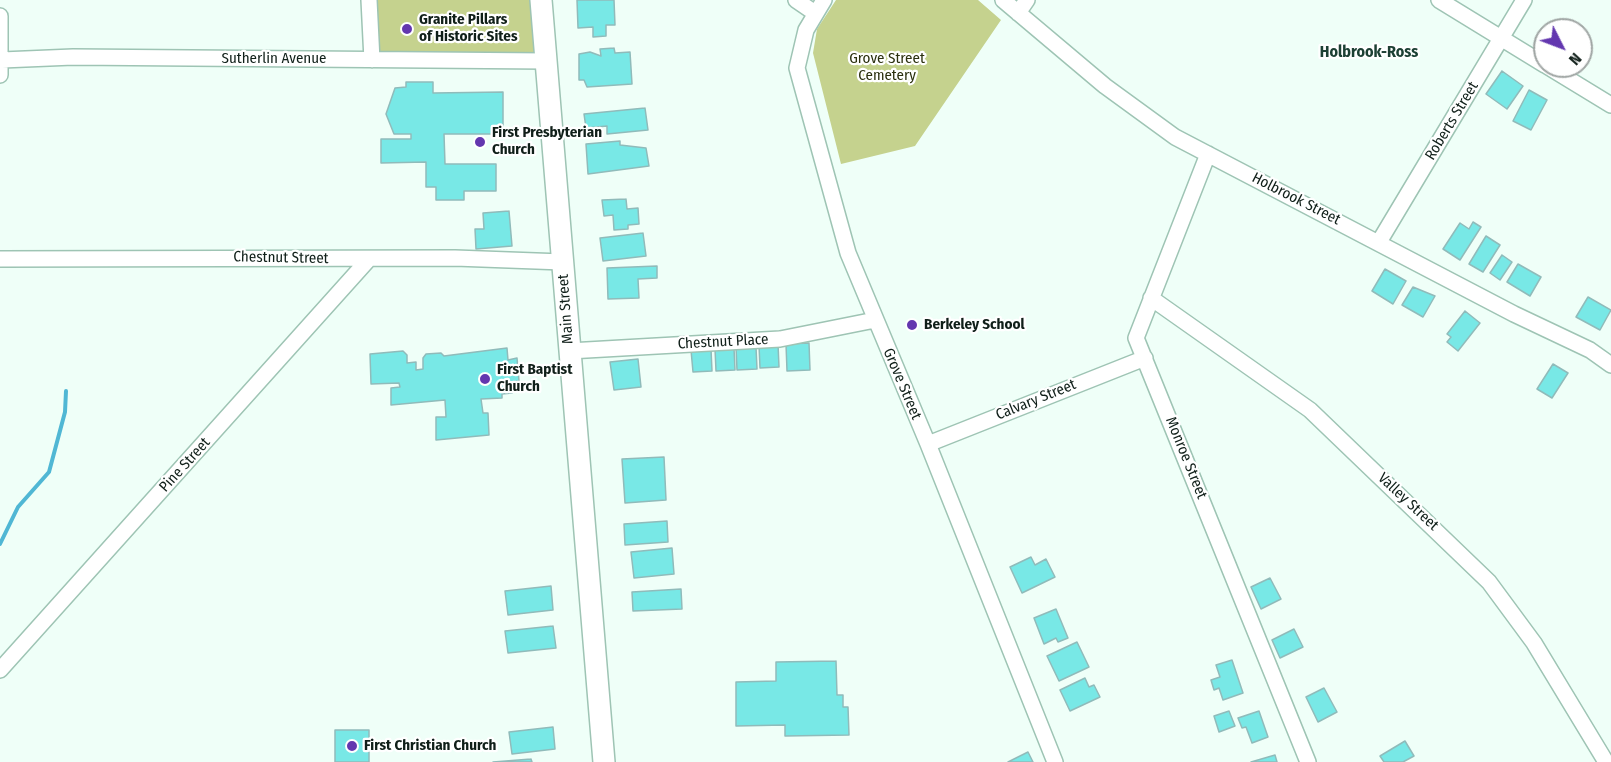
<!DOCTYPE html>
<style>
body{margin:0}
#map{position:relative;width:1611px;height:762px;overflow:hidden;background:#effff8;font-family:"Fira Sans Condensed",sans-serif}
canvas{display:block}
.north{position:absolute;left:1533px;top:18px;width:60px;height:60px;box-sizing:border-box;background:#fff;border:2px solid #9fa5a3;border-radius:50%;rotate:132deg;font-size:16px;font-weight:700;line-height:24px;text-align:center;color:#101f19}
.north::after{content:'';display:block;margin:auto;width:21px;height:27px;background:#6337af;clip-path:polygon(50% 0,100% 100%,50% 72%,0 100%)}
</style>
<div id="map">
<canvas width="1611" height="762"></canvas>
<div class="north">N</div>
</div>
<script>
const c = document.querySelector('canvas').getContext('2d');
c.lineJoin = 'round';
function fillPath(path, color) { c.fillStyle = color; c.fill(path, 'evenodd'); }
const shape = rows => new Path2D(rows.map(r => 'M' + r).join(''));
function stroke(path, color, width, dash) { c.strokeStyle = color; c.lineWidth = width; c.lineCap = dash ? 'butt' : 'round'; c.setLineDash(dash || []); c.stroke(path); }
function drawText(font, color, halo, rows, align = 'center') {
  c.font = font + ' "Fira Sans Condensed",sans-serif'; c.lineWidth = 4.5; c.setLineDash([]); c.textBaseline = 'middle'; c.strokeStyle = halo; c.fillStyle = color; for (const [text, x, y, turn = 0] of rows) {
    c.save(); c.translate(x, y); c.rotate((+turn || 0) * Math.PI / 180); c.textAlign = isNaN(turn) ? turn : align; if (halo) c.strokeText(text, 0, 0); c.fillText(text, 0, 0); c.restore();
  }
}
fillPath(shape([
 [365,0,541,0,546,61,372,60],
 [836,0,978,0,1001,20,915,146,841,164,813,53,817,29]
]), '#c5d28e');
stroke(shape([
 [0,544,18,507,49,472,65,412,66,391]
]), '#50b7d4', 4);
const building = shape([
 [577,0,614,0,615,25,606,25,606,36,593,37,593,27,578,28,577,0],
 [614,48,615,53,630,52,632,84,587,87,584,80,579,80,579,54,590,52,601,56,600,49,614,48],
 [1502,71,1523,86,1507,109,1486,94,1502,71],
 [406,82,433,82,433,93,503,92,503,134,444,134,445,164,496,164,496,191,464,191,464,200,436,200,436,187,426,187,426,162,381,163,381,139,411,139,411,134,394,134,386,114,395,88,406,87,406,82],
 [1529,90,1547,100,1531,130,1513,121,1529,90],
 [645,108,648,130,607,134,607,126,586,128,584,114,645,108],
 [620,141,620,145,646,148,649,166,588,174,586,144,620,141],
 [626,199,627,209,638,208,639,224,628,225,628,229,614,230,613,215,604,216,602,200,626,199],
 [509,211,512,246,476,249,475,229,484,229,483,213,509,211],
 [1473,222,1481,227,1460,260,1443,249,1460,223,1469,229,1473,222],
 [643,233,646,256,603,261,600,238,643,233],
 [1486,236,1500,245,1483,272,1469,264,1486,236],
 [1502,255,1512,262,1500,280,1490,273,1502,255],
 [1518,264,1541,277,1530,296,1507,282,1518,264],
 [657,266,657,278,638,279,639,298,608,299,607,268,657,266],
 [1385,269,1406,281,1393,304,1372,291,1385,269],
 [1413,287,1435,296,1423,317,1402,305,1413,287],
 [1588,297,1611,310,1600,330,1576,317,1588,297],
 [1465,311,1480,323,1458,351,1447,342,1451,337,1447,334,1465,311],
 [809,343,810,370,787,371,786,344,809,343],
 [778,344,779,367,760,368,759,345,778,344],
 [736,347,756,347,757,369,737,370,736,347],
 [507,348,508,360,517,358,519,381,511,382,512,393,502,394,502,398,481,399,483,413,488,413,489,435,436,440,436,417,446,417,445,400,391,405,391,388,400,387,399,383,371,384,370,354,403,351,407,355,407,363,416,362,416,370,423,369,423,358,426,354,441,353,444,356,507,348],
 [734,348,735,370,716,371,715,349,734,348],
 [711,349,712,371,693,372,691,350,711,349],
 [638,359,641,387,614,390,610,362,638,359],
 [1553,364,1568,373,1552,398,1537,389,1553,364],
 [664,457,666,500,625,503,622,459,664,457],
 [667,521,668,542,625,545,624,524,667,521],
 [672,548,674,574,634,578,631,552,672,548],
 [1031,557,1035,565,1046,559,1055,577,1022,593,1010,567,1031,557],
 [1270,578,1281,599,1261,609,1251,587,1270,578],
 [551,586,553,610,508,615,505,591,551,586],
 [681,589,682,609,633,611,632,592,681,589],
 [1056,609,1068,638,1058,642,1056,638,1044,644,1034,618,1056,609],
 [553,626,556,648,508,653,505,631,553,626],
 [1294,629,1303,647,1280,658,1272,640,1294,629],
 [1077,642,1089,667,1059,681,1047,656,1077,642],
 [1232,660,1243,693,1223,700,1219,688,1214,690,1211,680,1220,677,1216,665,1232,660],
 [836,661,837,695,843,695,843,707,848,707,849,735,785,736,785,725,736,726,736,682,776,681,776,662,836,661],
 [1085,678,1089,687,1094,685,1100,697,1070,711,1060,690,1085,678],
 [1324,688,1337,712,1318,722,1306,697,1324,688],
 [1229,711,1235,726,1219,732,1214,716,1229,711],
 [1259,711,1268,737,1252,743,1246,727,1242,728,1238,718,1259,711],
 [553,727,555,749,512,754,509,732,553,727],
 [335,730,369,730,369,762,335,762,335,730],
 [1405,741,1414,756,1403,762,1384,762,1380,756,1405,741],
 [1028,752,1033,762,1008,762,1028,752],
 [1275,755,1277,762,1251,762,1275,755],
 [531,759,532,762,493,762,531,759]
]);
fillPath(building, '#78e8e6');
stroke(building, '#90bbba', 1.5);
const street = shape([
 [369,0,372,60],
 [796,0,815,13],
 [824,0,806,30,797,68,848,253,928,444,1055,762],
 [1003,0,1105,86,1175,137,1514,314,1590,350,1611,365],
 [1439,0,1545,65],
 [1018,13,1027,0],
 [0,16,0,75],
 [2,60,73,57,546,61],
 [1547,66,1611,105],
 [1208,154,1136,338,1308,762],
 [1379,242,1524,0],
 [0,259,455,258,563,262],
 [1151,298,1310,410,1489,582,1534,643,1606,762],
 [569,351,780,339,875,320],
 [928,444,1145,358],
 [0,670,368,260]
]);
const secondary = shape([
 [541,0,604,762]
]);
stroke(street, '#9ec4b4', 18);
stroke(secondary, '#9ec4b4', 24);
stroke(street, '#fff', 15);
stroke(secondary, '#fff', 21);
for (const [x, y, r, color] of [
 [407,29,6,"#6337af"],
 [480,142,6,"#6337af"],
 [912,325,6,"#6337af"],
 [485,379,6,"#6337af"],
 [352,746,6,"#6337af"]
]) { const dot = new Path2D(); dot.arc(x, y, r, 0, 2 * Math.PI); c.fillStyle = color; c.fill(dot); stroke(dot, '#fff', 2); }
drawText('bold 15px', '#101f19', '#fff', [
 ["Granite Pillars",419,20],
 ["of Historic Sites",419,37],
 ["First Presbyterian",492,133],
 ["Church",492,150],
 ["Berkeley School",924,325],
 ["First Baptist",497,370],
 ["Church",497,387],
 ["First Christian Church",364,746]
], 'left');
drawText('15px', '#101f19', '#fff', [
 ["Sutherlin Avenue",274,59],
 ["Roberts Street",1452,121,-59],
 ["Holbrook Street",1296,199,27],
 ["Chestnut Street",281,258,1],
 ["Main Street",566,309,-94],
 ["Chestnut Place",723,342,-3],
 ["Grove Street",902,384,67],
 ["Calvary Street",1036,400,-22],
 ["Monroe Street",1186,458,68],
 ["Pine Street",185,465,-48],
 ["Valley Street",1408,502,43]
]);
drawText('15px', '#2b300f', '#fff', [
 ["Grove Street",887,59],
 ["Cemetery",887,76]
]);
drawText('bold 16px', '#1d4034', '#fff', [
 ["Holbrook-Ross",1369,53]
]);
</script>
